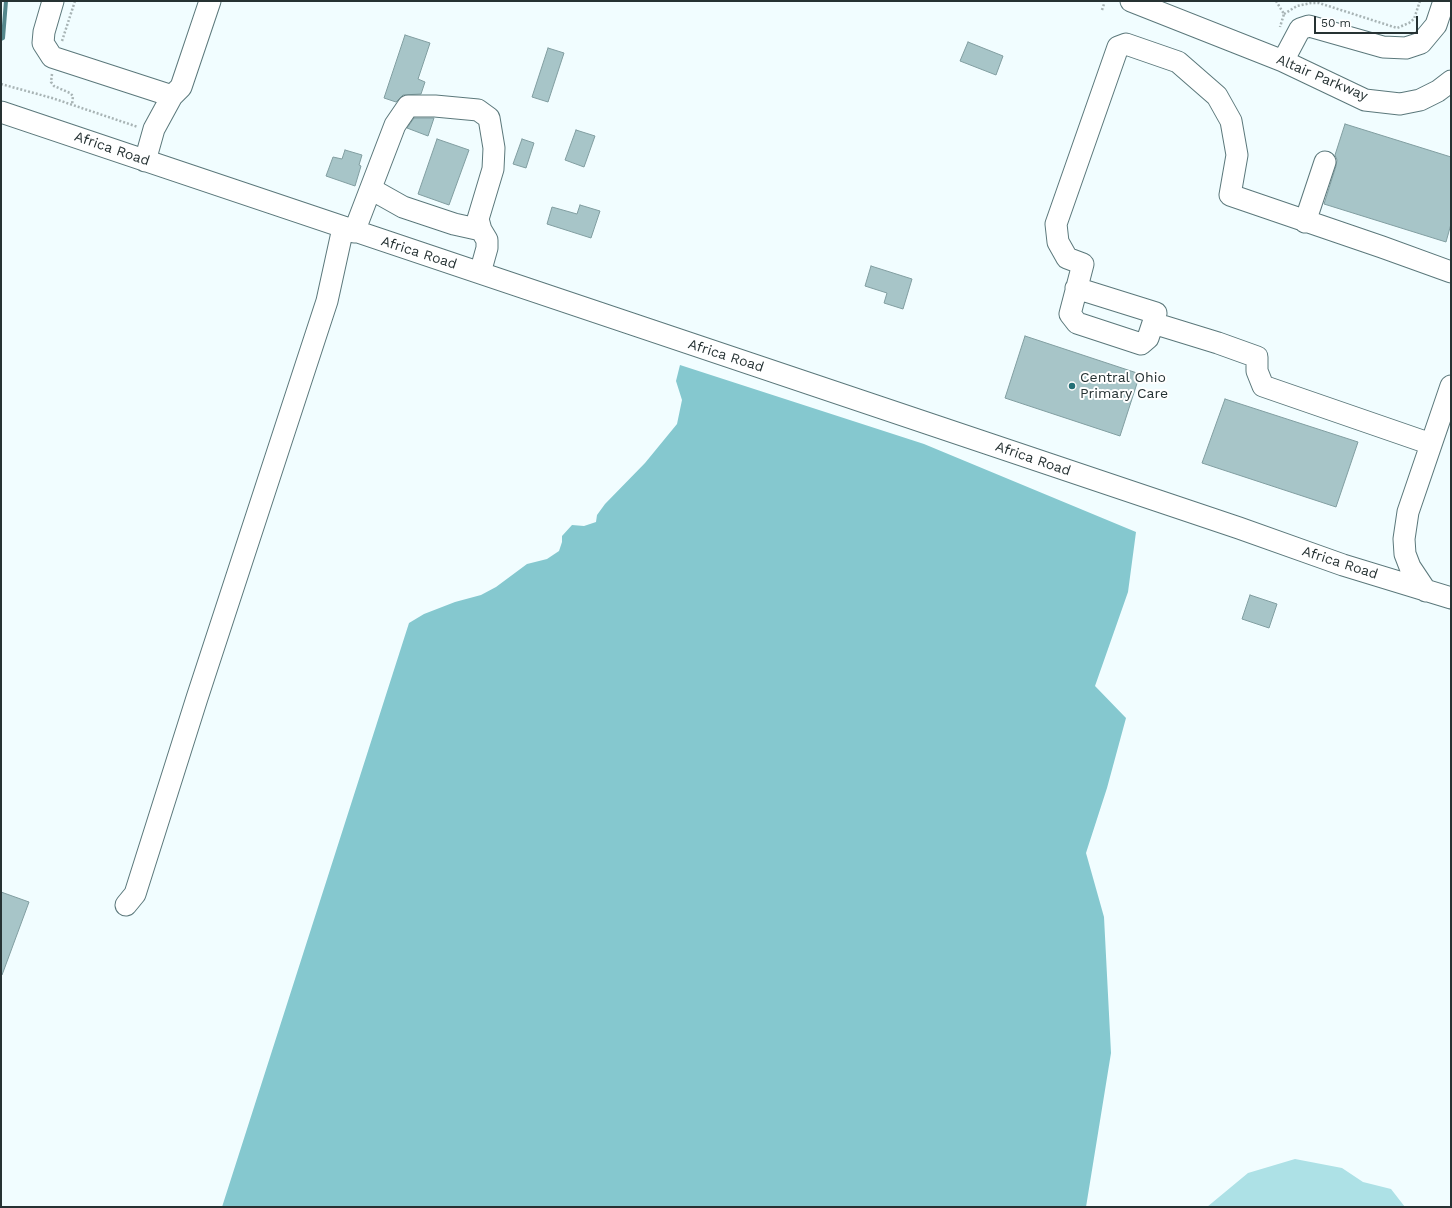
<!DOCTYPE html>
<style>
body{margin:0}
#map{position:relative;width:1452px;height:1208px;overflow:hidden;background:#f1fdff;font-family:"Work Sans",sans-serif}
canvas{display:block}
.frame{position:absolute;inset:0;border:2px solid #263233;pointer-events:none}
.scale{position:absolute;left:1314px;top:16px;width:104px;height:18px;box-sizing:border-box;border:2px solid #263233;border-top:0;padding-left:5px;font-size:12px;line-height:14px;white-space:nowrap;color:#263233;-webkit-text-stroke:3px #fff;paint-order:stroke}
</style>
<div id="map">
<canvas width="1452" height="1208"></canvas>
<div class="frame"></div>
<div class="scale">50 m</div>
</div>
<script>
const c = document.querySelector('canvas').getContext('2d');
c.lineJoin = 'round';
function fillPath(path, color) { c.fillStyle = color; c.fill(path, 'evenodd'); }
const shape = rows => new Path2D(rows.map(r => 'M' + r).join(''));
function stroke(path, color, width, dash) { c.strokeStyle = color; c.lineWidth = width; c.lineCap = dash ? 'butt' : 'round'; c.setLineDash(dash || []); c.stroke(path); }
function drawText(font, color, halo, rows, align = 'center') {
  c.font = font + ' "Work Sans",sans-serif'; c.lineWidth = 4; c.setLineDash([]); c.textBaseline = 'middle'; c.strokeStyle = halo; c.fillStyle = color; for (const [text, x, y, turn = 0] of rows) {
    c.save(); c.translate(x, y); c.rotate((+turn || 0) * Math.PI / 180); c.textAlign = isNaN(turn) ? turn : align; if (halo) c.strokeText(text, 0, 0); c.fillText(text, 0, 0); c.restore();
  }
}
fillPath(shape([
 [1295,1159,1342,1168,1363,1182,1391,1189,1405,1207,1207,1207,1248,1173]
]), '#ade1e6');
fillPath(shape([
 [680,365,924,444,1136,532,1128,592,1095,686,1126,718,1107,788,1086,853,1104,917,1111,1053,1086,1207,222,1207,409,623,424,614,455,602,481,595,496,587,527,564,547,559,559,551,562,542,562,536,572,525,584,526,596,522,597,515,605,504,645,463,677,424,682,400,676,381]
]), '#85c8cf');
stroke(shape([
 [1,39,3,38,6,1]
]), '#54878c', 4);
const building = shape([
 [405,35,430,43,418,79,425,82,421,94,403,95,396,102,384,98,405,35],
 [968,42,1003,56,996,75,960,61,968,42],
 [548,48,564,53,548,102,532,97,548,48],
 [414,118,434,118,428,136,407,128,414,118],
 [1345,124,1451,157,1451,224,1446,242,1324,204,1336,166,1337,160,1335,155,1345,124],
 [576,130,595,136,584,167,565,160,576,130],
 [437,139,469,150,449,205,418,194,437,139],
 [522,139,534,143,526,168,513,164,522,139],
 [345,150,362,155,359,165,361,166,355,186,326,176,333,157,342,159,345,150],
 [580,205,600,211,591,238,547,224,552,207,577,214,580,205],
 [871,266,912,279,903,309,884,303,887,293,865,286,871,266],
 [1025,336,1140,374,1120,436,1005,398,1025,336],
 [1225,399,1358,442,1336,507,1202,463,1225,399],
 [1250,595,1277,604,1269,628,1242,619,1250,595],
 [1,892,29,902,2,975,1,974,1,892]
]);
fillPath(building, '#a7c5c8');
stroke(building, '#819ea1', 1);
const minor = shape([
 [53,1,44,32,43,43,52,57,172,96,154,129,145,161],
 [1131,1,1283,61,1365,100,1400,104,1420,100,1438,91,1451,81],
 [1283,61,1300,29,1309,26,1383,47,1406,48,1421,43,1436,25,1444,1],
 [172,96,181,87,210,1],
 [1,112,1239,528,1343,565,1451,598],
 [371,189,403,207,454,224,481,230],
 [1305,222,1325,162],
 [354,232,395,125,408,106,435,106,478,110,489,118,494,148,493,169,478,219,481,230,487,240,487,248,480,273],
 [1076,288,1156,313,1153,323],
 [1431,444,1263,386,1257,371,1257,357,1218,343,1153,323,1148,338,1141,344,1077,323,1070,314,1083,264,1067,258,1058,242,1056,224,1118,47,1126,44,1178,62,1217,96,1231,121,1237,155,1230,195,1382,247,1451,272],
 [1426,591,1410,567,1405,554,1404,539,1408,512,1451,386],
 [126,905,135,894,197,698,327,301,343,228]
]);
stroke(minor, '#5b787b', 23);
stroke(shape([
 [1276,1,1284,14,1280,27],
 [1102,10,1104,4],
 [1284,14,1297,6,1311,3,1319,3,1397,28,1409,23,1414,19,1420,1],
 [62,41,75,1],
 [52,74,51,82,54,86,70,93,73,96,72,105],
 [1,84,52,98,138,127]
]), '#a8b4b5', 2.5, [2, 2]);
stroke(minor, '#fff', 21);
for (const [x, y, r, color] of [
 [1072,386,4,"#246f76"]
]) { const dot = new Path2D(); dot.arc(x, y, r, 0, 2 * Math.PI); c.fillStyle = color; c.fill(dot); stroke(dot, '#fff', 1.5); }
drawText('14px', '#263233', '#fff', [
 ["Altair Parkway",1322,78,23],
 ["Africa Road",112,149,19],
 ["Africa Road",419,253,18],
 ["Africa Road",726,356,18],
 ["Africa Road",1033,459,19],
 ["Africa Road",1340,563,18]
]);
drawText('14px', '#263233', '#fff', [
 ["Central Ohio",1080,378],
 ["Primary Care",1080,394]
], 'left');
</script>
